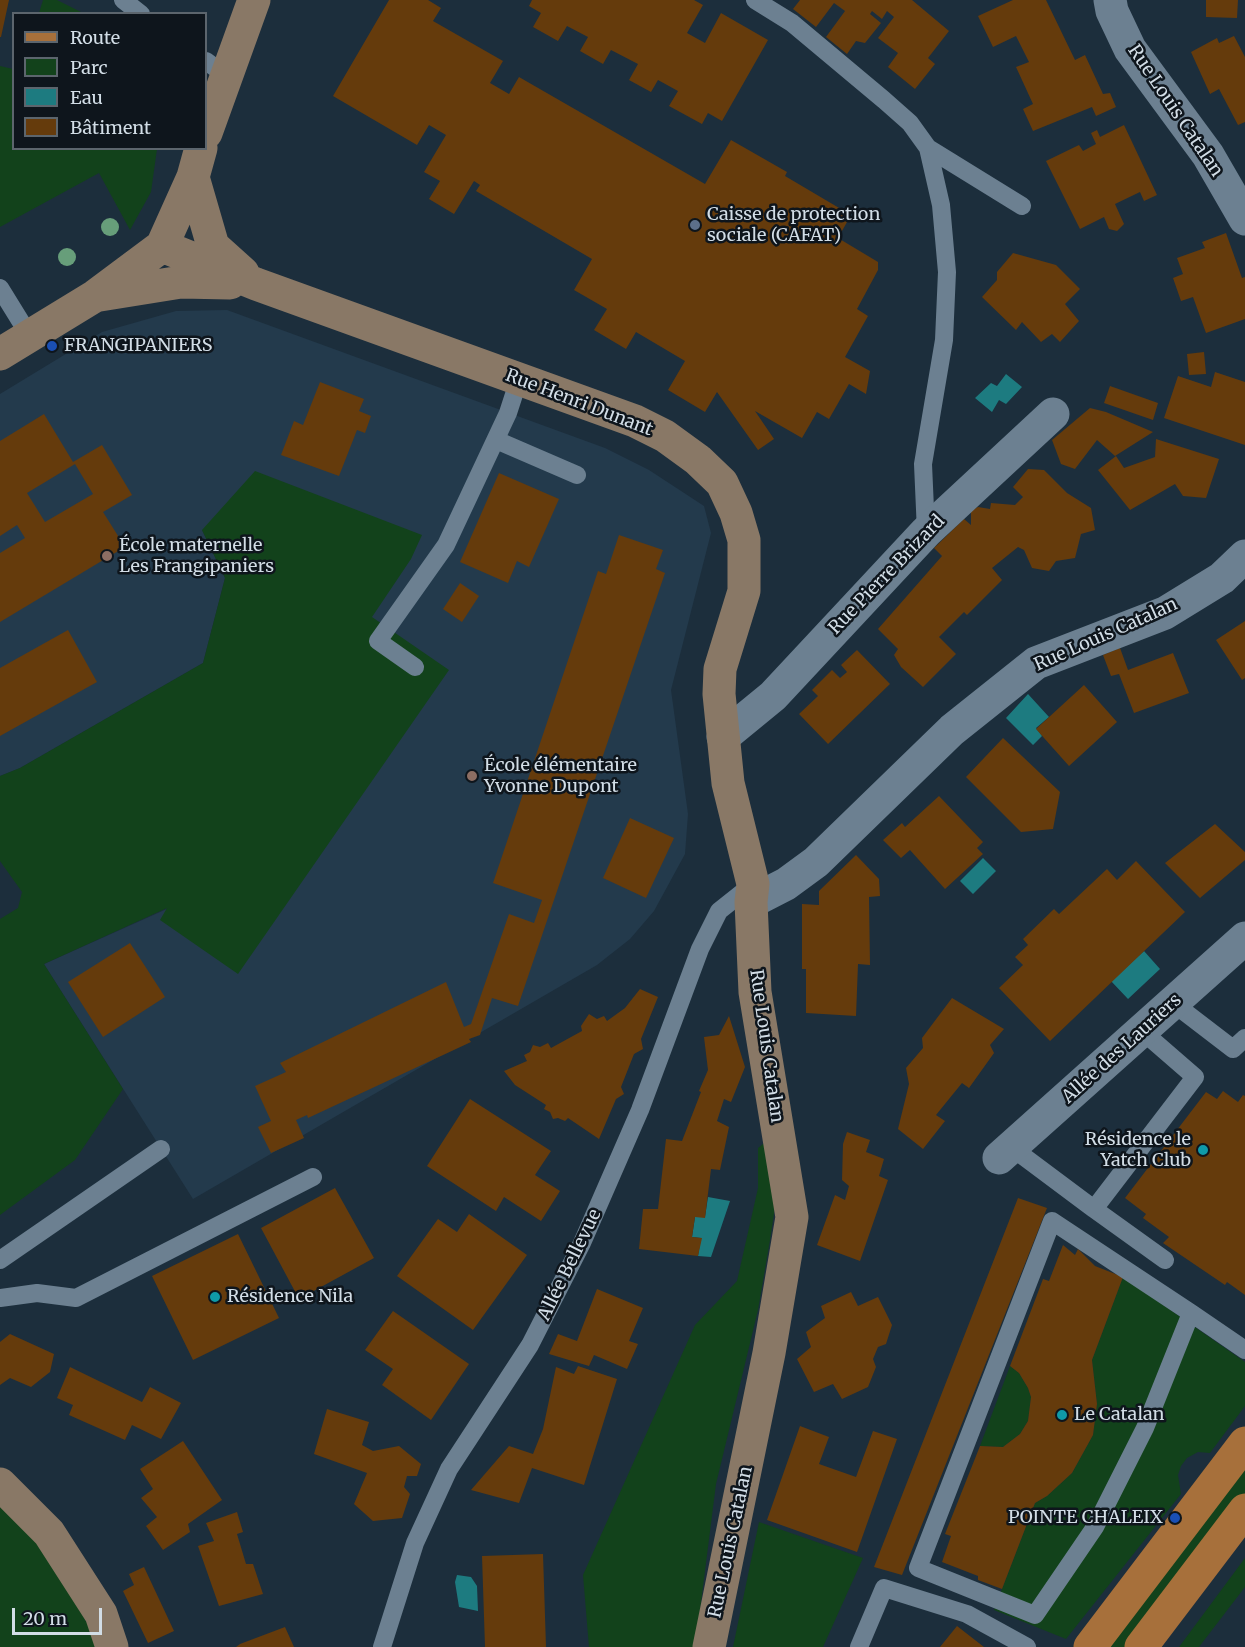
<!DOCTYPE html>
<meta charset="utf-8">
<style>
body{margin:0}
#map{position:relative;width:1245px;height:1647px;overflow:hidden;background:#1c2e3c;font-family:Merriweather,serif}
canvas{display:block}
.legend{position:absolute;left:12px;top:12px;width:195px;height:138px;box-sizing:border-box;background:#0e151c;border:2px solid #5c656d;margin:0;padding:8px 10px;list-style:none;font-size:18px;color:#d2dde6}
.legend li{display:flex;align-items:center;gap:12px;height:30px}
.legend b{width:30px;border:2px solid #5c656d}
.scale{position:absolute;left:12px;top:1608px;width:90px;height:27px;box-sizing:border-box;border:3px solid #d2dde6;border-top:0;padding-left:8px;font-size:18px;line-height:21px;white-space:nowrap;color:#d2dde6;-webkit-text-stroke:4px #0e151c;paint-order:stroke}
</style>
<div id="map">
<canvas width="1245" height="1647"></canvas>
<ul class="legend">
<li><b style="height:8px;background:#a7703b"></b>Route</li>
<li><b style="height:16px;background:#12421b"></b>Parc</li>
<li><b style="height:16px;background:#1d7b80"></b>Eau</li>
<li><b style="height:16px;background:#653b0c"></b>Bâtiment</li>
</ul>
<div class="scale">20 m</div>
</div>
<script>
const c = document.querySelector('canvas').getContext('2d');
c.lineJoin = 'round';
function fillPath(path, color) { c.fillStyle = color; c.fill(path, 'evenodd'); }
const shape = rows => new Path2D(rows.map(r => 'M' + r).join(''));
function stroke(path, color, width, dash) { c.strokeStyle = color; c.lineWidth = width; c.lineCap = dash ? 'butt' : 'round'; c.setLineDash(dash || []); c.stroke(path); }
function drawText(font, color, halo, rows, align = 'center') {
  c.font = font + ' Merriweather,serif'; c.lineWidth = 5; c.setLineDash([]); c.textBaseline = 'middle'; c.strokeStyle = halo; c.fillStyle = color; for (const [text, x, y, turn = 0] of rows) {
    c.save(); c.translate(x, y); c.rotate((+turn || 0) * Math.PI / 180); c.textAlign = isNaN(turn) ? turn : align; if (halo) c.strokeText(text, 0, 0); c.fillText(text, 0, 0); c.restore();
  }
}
fillPath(shape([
 [227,310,605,448,649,470,704,506,711,533,671,690,688,814,685,854,654,911,630,939,597,965,193,1199,44,964,169,908,372,617,202,530,225,578,203,663,20,768,0,776,0,394,102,332,176,311]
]), '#233a4c');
fillPath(shape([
 [43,0,57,0,83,13,39,13],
 [0,66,13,69,14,148,157,149,151,192,130,230,99,173,0,227],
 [255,471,422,535,411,559,372,617,449,670,238,974,160,920,167,908,44,964,123,1089,75,1160,0,1215,0,919,18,908,22,892,0,861,0,776,20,768,203,663,225,578,202,530],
 [774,1135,777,1194,770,1240,758,1310,716,1484,696,1642,694,1647,589,1647,583,1575,695,1325,737,1281,758,1188,758,1148],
 [1123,1277,1245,1362,1245,1406,1210,1453,1198,1452,1187,1458,1181,1466,1178,1475,1181,1494,1066,1639,994,1610,1035,1503,1047,1496,1072,1473,1093,1435,1097,1404,1092,1360],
 [1010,1366,1019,1373,1028,1388,1031,1397,1028,1421,1020,1434,1003,1447,980,1446],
 [1245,1456,1245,1493,1226,1518,1125,1647,1099,1647],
 [0,1503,16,1517,60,1573,93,1634,95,1647,0,1647],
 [759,1522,863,1558,823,1647,733,1647],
 [1245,1558,1245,1587,1199,1647,1179,1647]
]), '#12421b');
fillPath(shape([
 [1006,374,1022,387,1006,404,999,400,992,412,975,398,991,383,997,386],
 [1028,694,1049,717,1036,728,1042,736,1033,745,1006,718],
 [983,858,996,871,973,894,960,881],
 [1144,951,1160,969,1128,999,1111,981],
 [708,1197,730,1201,711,1257,698,1256,701,1238,692,1237,695,1217,705,1217],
 [457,1575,471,1577,477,1586,478,1611,459,1607,455,1582]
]), '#1d7b80');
fillPath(shape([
 [0,0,9,0,1,37,0,37],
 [389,0,428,0,441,8,433,21,503,61,490,83,509,94,519,77,705,184,731,140,787,172,785,176,851,215,838,238,878,262,878,270,857,309,868,316,845,357,870,371,866,394,849,384,829,419,817,412,802,438,755,411,774,439,758,450,717,392,705,412,668,390,685,361,636,332,626,349,594,330,607,309,574,290,592,259,476,191,480,185,474,181,454,214,429,199,440,181,424,172,446,135,429,125,417,145,333,96],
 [532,0,694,0,703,5,687,33,705,43,721,13,768,40,722,121,708,113,702,124,669,106,678,91,658,80,651,92,629,80,638,64,611,50,603,64,580,51,588,37,567,26,558,41,533,27,541,13,529,6],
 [800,0,912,0,949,31,928,58,935,64,915,89,888,67,898,53,878,38,894,17,887,11,882,19,872,11,870,14,881,23,865,43,856,41,847,54,826,37,845,11,834,3,816,27,793,9],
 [1013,0,1046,0,1075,60,1085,55,1103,94,1110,93,1116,107,1096,116,1092,107,1033,131,1023,109,1033,104,1016,67,1029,62,1016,36,993,47,978,16],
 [1206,0,1238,0,1237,18,1206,17],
 [1234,36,1245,57,1245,122,1238,125,1219,89,1210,94,1191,52,1217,38,1219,43],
 [1124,125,1157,195,1144,201,1140,192,1115,204,1124,224,1117,231,1109,229,1104,217,1080,229,1046,161,1079,145,1083,151,1096,144,1091,133,1097,130,1100,137],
 [1226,233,1242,278,1245,277,1245,319,1206,333,1193,297,1181,301,1173,278,1183,274,1177,258,1205,248,1202,242],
 [1013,253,1056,265,1080,289,1065,304,1079,321,1060,342,1052,334,1041,342,1022,322,1016,330,982,297,997,280,997,272],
 [1204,352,1206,374,1189,375,1187,354],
 [1215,372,1245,382,1245,445,1164,418,1178,376,1211,387],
 [320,382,364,399,359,411,371,416,365,433,357,430,339,476,281,455,294,421,303,425],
 [1110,386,1158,403,1153,420,1104,403],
 [1090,408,1106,412,1153,432,1115,456,1097,440,1075,469,1061,464,1052,440],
 [44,414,73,462,102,445,132,495,103,512,125,547,0,622,0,553,25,538,17,525,0,536,0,441],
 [75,464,93,494,45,522,27,493],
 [1156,439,1219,459,1206,498,1183,496,1175,484,1130,510,1098,470,1116,456,1124,468,1155,457],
 [1028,469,1044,470,1067,493,1091,508,1095,530,1081,534,1075,558,1056,561,1049,571,1032,568,1024,550,1018,547,992,568,1002,580,967,615,964,612,939,637,956,654,923,687,901,667,894,655,898,649,878,629,942,556,934,548,964,519,971,525,971,511,978,507,990,509,991,503,1015,505,1023,497,1013,487],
 [499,473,559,499,529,567,517,561,508,583,460,562],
 [619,535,663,550,656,569,665,573,518,1006,492,998,480,1035,469,1039,471,1042,308,1118,307,1115,296,1120,304,1138,271,1153,258,1127,271,1121,255,1086,286,1072,280,1063,446,982,464,1027,471,1024,509,914,534,923,542,900,493,883,598,571,606,574],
 [460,583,479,596,462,622,443,609],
 [1245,621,1245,678,1242,680,1216,640],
 [68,630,97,682,0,736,0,668],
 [1120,648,1128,670,1173,653,1189,693,1134,713,1119,674,1111,676,1103,655],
 [857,650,890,684,828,744,799,714,818,696,812,690,832,670,840,678,847,672,841,665],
 [1084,685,1117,722,1069,766,1036,729],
 [1003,738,1060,792,1053,829,1021,832,966,777],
 [939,796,983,842,977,848,983,854,945,889,910,850,901,858,883,840,902,823,905,827],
 [630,818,674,838,646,898,603,878],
 [1215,824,1245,852,1245,860,1200,898,1165,863],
 [856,855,879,879,880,896,869,897,870,965,858,964,856,1016,806,1013,806,969,802,969,802,904,819,905,819,891],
 [1136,861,1185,912,1050,1041,999,988,1023,965,1015,957,1028,945,1023,939,1054,909,1059,914,1107,869,1117,880],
 [130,943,165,997,103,1037,68,982],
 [640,989,658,997,641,1039,643,1049,634,1054,621,1087,624,1094,616,1099,599,1139,568,1118,565,1121,558,1118,553,1119,550,1112,544,1109,546,1105,515,1085,504,1071,527,1061,524,1055,530,1052,533,1045,540,1047,548,1043,551,1048,582,1031,581,1026,589,1014,597,1019,604,1016,607,1021,625,1008],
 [952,998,1004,1029,990,1045,994,1053,969,1088,962,1083,936,1115,945,1121,923,1149,898,1129,909,1084,906,1068,923,1048,922,1038],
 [729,1016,745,1067,731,1102,724,1099,717,1121,729,1127,720,1170,711,1169,705,1218,695,1217,692,1237,702,1238,698,1256,639,1249,643,1209,658,1209,666,1139,682,1141,701,1092,699,1091,708,1070,704,1037,719,1035],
 [1223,1091,1238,1102,1243,1095,1245,1096,1245,1295,1227,1282,1225,1285,1163,1243,1169,1237,1143,1218,1146,1214,1125,1198,1206,1092,1217,1099],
 [470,1099,551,1151,535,1175,560,1191,541,1221,504,1197,496,1211,427,1166],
 [847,1132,870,1140,866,1152,884,1159,879,1176,888,1180,860,1261,817,1245,835,1195,845,1200,849,1186,842,1180,843,1144],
 [335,1188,374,1258,299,1299,261,1228],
 [1018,1198,1047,1208,902,1575,874,1567],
 [469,1214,527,1255,473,1330,397,1276,438,1219,457,1232],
 [238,1234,279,1318,193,1360,152,1276],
 [1063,1245,1075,1255,1078,1249,1095,1266,1123,1277,1092,1360,1097,1404,1093,1435,1072,1473,1047,1496,1035,1503,1002,1589,978,1580,978,1576,942,1562,951,1536,945,1534,980,1446,1003,1447,1020,1434,1028,1421,1031,1397,1028,1388,1019,1373,1010,1366,1043,1279,1049,1281],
 [597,1289,643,1308,629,1341,638,1344,627,1369,594,1355,589,1366,549,1354,558,1334,577,1341],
 [851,1292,858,1306,878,1297,892,1325,886,1344,878,1347,873,1359,876,1367,868,1387,842,1399,833,1384,814,1392,797,1359,811,1347,806,1332,825,1318,821,1306],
 [393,1311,469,1364,431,1420,382,1385,393,1369,365,1350],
 [10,1334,54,1354,50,1372,31,1387,10,1378,0,1385,0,1342],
 [578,1366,617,1379,584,1485,532,1468,519,1503,471,1490,509,1446,533,1454,543,1429,556,1367,574,1374],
 [70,1367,142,1402,150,1387,181,1403,161,1439,132,1425,125,1440,69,1415,73,1405,57,1398],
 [327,1409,369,1422,362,1445,373,1451,399,1446,421,1464,417,1476,407,1476,404,1487,410,1494,402,1518,373,1521,354,1504,367,1473,314,1454],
 [800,1426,829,1437,819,1464,856,1477,873,1431,897,1439,857,1552,767,1520],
 [183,1441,222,1500,188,1524,190,1532,163,1550,146,1526,157,1517,141,1498,153,1489,140,1469],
 [237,1512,243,1532,237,1534,246,1564,253,1564,263,1594,219,1606,198,1546,214,1541,206,1523],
 [543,1554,546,1647,485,1647,482,1556],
 [144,1567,174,1631,148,1643,123,1591,134,1585,129,1574],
 [957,1626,984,1647,940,1647],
 [285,1627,294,1647,236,1647,240,1644]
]), '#653b0c');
stroke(shape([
 [123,0,141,14],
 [755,0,792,23,884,100,910,123,928,148,941,205,947,272,944,340,923,464,926,532],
 [206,61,225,75],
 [928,148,1022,206],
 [0,288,29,335],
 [496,440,577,475],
 [415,667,378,641,446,545,508,413,519,379],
 [1173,1003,1233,1049,1245,1038],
 [1011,1147,1094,1209,1195,1077,1142,1031],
 [1094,1209,1165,1260],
 [0,1260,161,1149],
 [0,1298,37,1293,76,1298,313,1177],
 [1191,1313,1145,1428,1095,1527,1035,1615,918,1568,1052,1221,1191,1313,1245,1350],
 [382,1647,415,1543,449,1469,530,1345,582,1243,640,1110,700,949,719,911,753,884],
 [859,1647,884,1588,967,1614,1027,1647]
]), '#6c8091', 18);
stroke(shape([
 [1110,0,1112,11,1130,49,1208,155,1245,219],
 [723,737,773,696,926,532,1053,414],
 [751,902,786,884,816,862,952,730,1036,663,1165,613,1222,578,1245,556],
 [999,1158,1245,938]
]), '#6c8091', 33);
stroke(shape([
 [206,133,254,0],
 [193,177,213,246,243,273],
 [162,246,256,284,635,421,665,436,698,460,722,483,736,513,744,540,744,591,720,669,719,694,728,783,753,884,751,902,755,992,792,1217,769,1353,709,1647],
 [100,295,181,282,230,283],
 [0,354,95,296,162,246,193,177,201,148],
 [0,1484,49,1533,101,1614,112,1647]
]), '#897866', 33);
stroke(shape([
 [1090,1647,1245,1443],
 [1141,1647,1245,1510]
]), '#a7703b', 33);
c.fillStyle = '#679e7a';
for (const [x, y] of [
 [110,227],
 [67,257]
]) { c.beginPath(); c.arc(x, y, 9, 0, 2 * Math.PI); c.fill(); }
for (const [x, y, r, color] of [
 [695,225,6,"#5c6f8a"],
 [52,346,6,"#1a4fb4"],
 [107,556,6,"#8d6e63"],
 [472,776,6,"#8d6e63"],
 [1203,1150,6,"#0f9aa8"],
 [215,1297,6,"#0f9aa8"],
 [1062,1415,6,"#0f9aa8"],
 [1175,1518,6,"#1a4fb4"]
]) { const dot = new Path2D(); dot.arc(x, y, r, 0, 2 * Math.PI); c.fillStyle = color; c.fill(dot); stroke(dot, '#0e151c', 2); }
drawText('18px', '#d2dde6', '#0e151c', [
 ["Rue Louis Catalan",1175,111,56],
 ["Rue Henri Dunant",579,403,21],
 ["Rue Pierre Brizard",887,575,-46],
 ["Rue Louis Catalan",1106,635,-24],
 ["Rue Louis Catalan",766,1046,82],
 ["Allée des Lauriers",1122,1049,-42],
 ["Allée Bellevue",570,1265,-64],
 ["Rue Louis Catalan",731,1542,-78]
]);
drawText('18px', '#d2dde6', '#0e151c', [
 ["Caisse de protection",707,215],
 ["sociale (CAFAT)",707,236],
 ["FRANGIPANIERS",64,346],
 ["École maternelle",119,546],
 ["Les Frangipaniers",119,567],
 ["École élémentaire",484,766],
 ["Yvonne Dupont",484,787],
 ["Résidence le",1191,1140,"right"],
 ["Yatch Club",1191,1161,"right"],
 ["Résidence Nila",227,1297],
 ["Le Catalan",1074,1415],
 ["POINTE CHALEIX",1163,1518,"right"]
], 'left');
</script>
